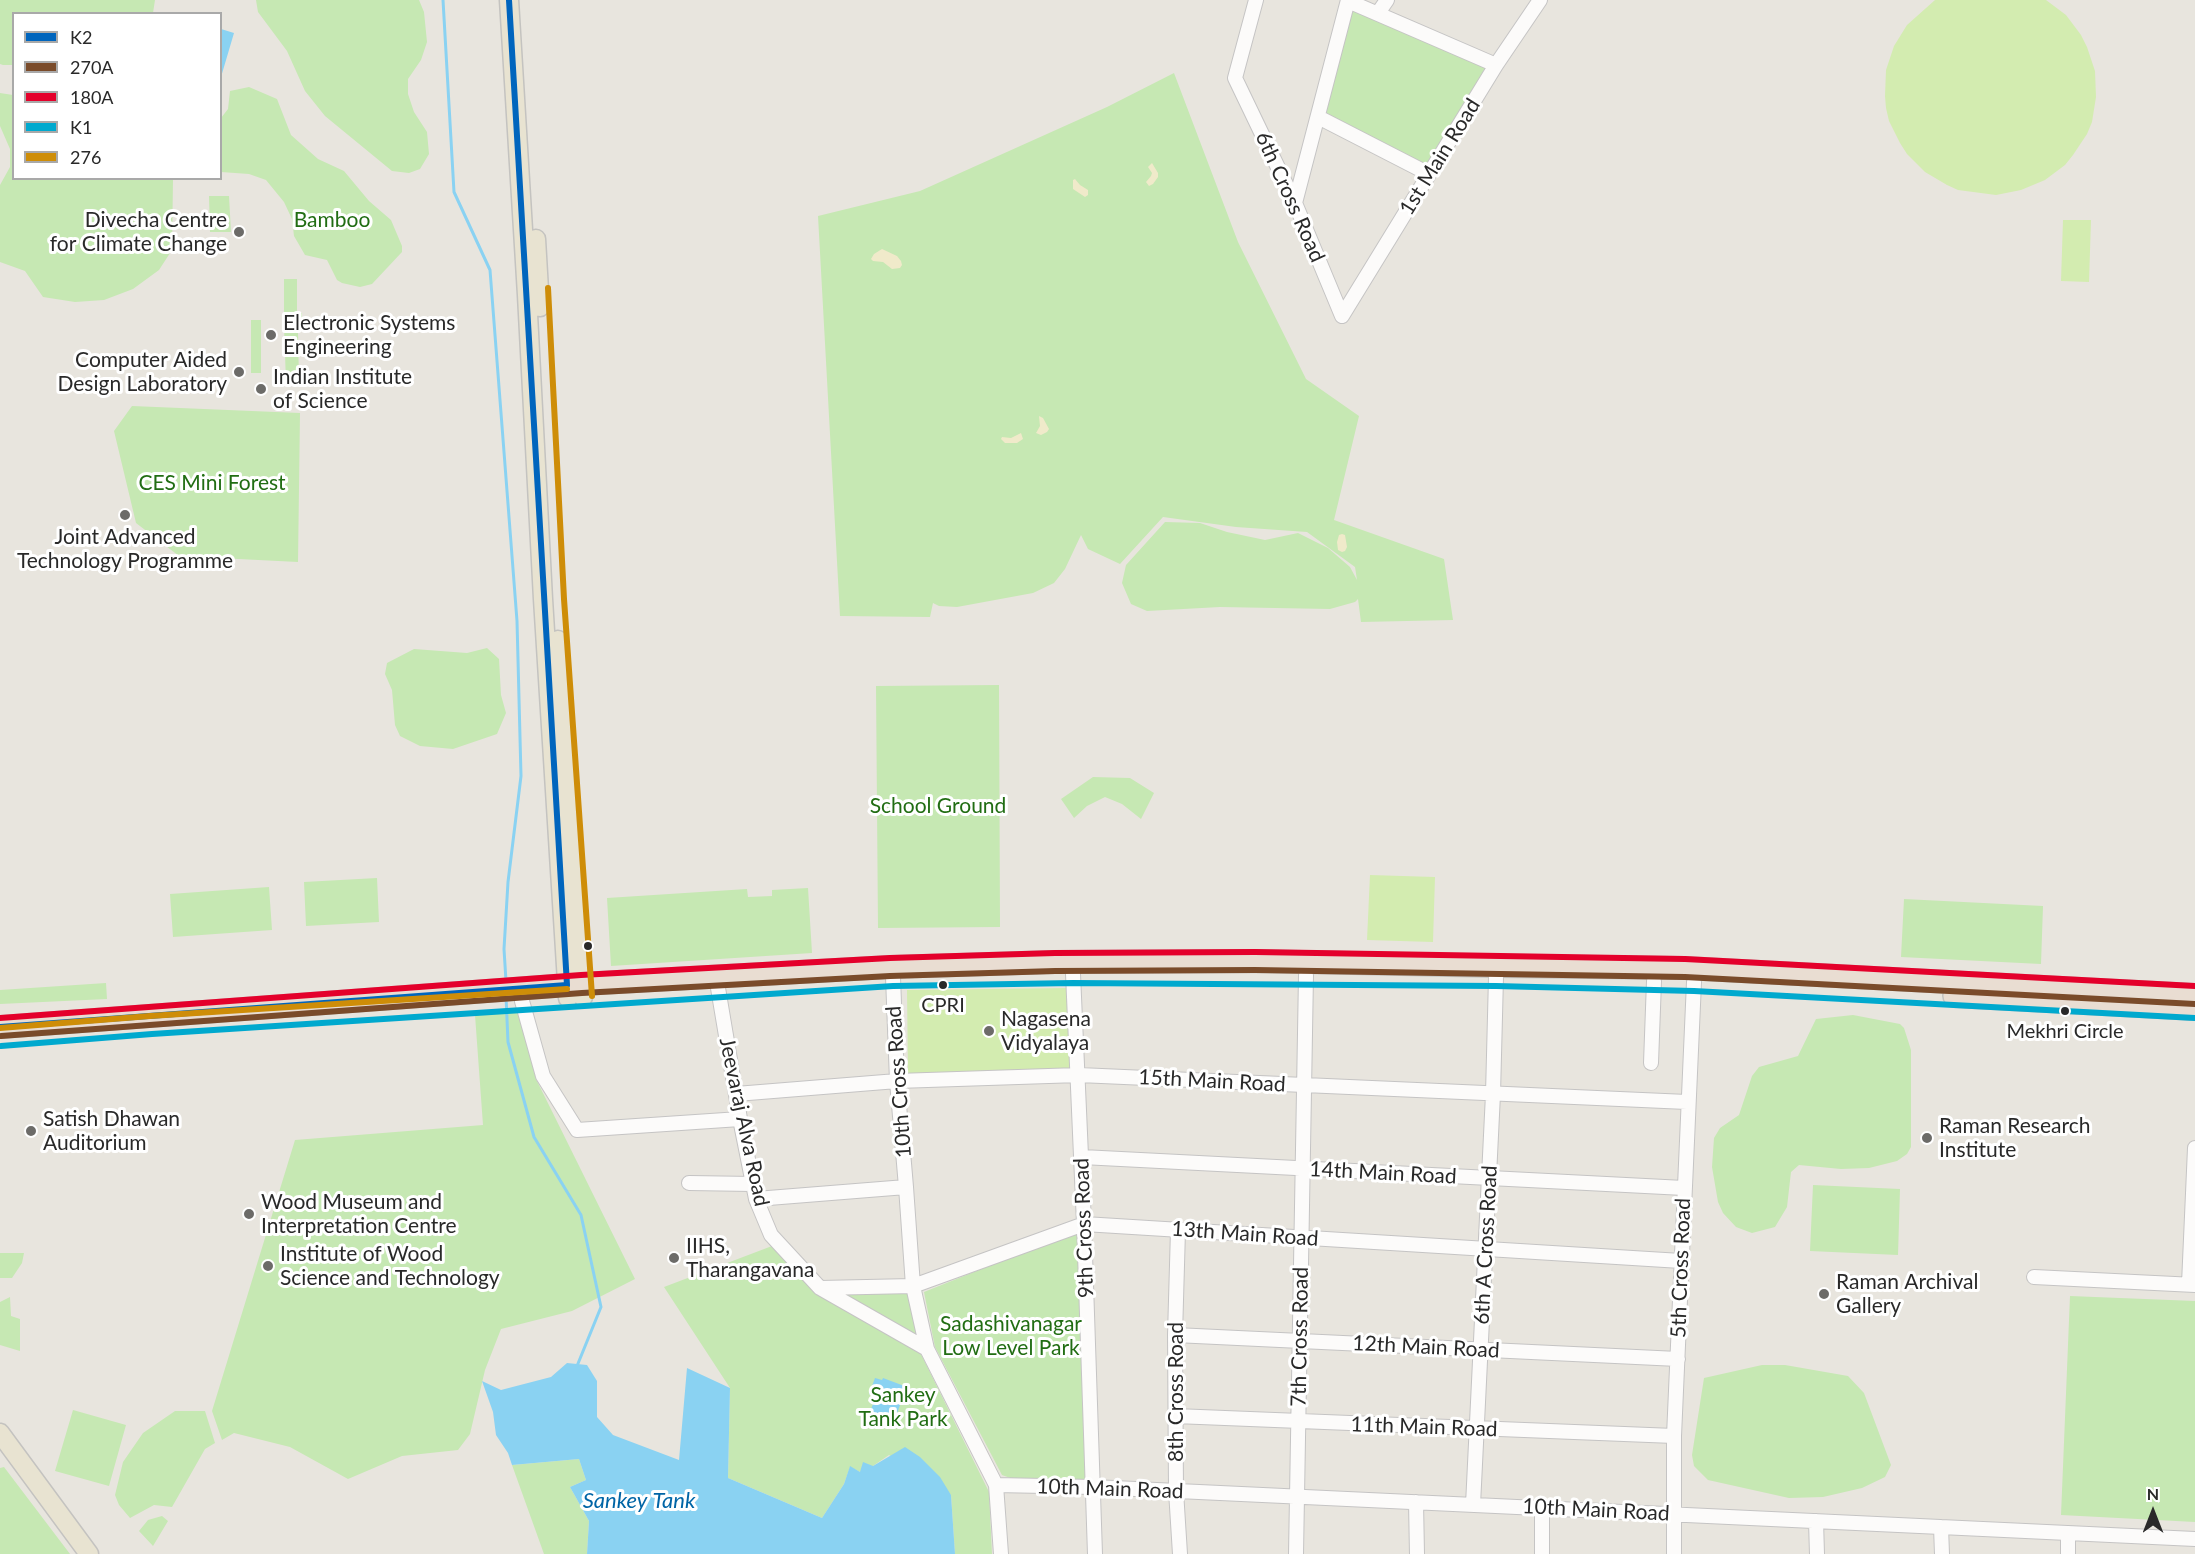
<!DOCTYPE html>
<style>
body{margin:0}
#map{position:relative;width:2195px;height:1554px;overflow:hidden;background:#e8e5de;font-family:Lato,sans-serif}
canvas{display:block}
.legend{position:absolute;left:12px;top:12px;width:210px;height:168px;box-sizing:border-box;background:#fff;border:2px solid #a9a9a9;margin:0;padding:8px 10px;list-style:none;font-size:18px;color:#292929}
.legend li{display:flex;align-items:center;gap:12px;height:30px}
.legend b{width:30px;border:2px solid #a9a9a9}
.north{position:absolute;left:2123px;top:1482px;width:60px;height:60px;-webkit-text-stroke:4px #fff;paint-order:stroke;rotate:0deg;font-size:16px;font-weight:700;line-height:24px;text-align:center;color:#292929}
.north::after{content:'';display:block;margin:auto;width:21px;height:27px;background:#292929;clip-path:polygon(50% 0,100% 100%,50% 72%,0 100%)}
</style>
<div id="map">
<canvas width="2195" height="1554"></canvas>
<ul class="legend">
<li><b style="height:8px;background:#0065bd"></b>K2</li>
<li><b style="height:8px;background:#7a4b2a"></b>270A</li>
<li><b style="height:8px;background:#e4002b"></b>180A</li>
<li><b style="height:8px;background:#00a9ce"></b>K1</li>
<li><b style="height:8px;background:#ce8d08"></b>276</li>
</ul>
<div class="north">N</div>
</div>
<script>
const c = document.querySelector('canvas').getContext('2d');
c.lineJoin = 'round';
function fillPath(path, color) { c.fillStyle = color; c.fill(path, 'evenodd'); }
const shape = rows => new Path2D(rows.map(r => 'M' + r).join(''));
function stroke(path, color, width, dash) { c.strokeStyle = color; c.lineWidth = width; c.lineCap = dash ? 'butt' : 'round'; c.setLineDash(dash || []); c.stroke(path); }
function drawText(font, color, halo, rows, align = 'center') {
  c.font = font + ' Lato,sans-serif'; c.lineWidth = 6; c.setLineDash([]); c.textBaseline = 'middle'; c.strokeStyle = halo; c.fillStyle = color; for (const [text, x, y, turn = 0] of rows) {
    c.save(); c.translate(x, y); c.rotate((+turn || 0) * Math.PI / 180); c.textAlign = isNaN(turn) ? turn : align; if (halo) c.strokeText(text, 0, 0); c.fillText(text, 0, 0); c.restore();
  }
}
fillPath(shape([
 [0,0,155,0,153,13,14,14,13,65,3,65,0,64],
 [256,0,419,0,424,12,427,42,421,60,408,79,408,94,414,112,427,132,429,154,420,169,409,173,392,171,325,116,305,91,287,51,258,12],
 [1352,10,1486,67,1426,165,1325,113],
 [1174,73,1238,242,1306,379,1359,416,1334,520,1444,559,1453,620,1361,622,1358,599,1355,602,1330,609,1220,607,1147,611,1131,604,1122,583,1126,565,1165,522,1200,523,1227,532,1265,540,1298,533,1328,548,1350,567,1357,580,1355,567,1307,532,1236,527,1163,517,1120,564,1088,549,1081,535,1065,569,1054,583,1033,593,957,607,939,606,933,603,930,617,840,616,818,216,920,191,1107,107],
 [249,87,277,99,291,135,318,159,344,171,369,201,391,220,402,246,402,252,372,284,360,287,342,283,337,280,327,260,305,255,294,236,292,219,284,202,266,180,249,174,221,172,221,118,228,109,230,91],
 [0,93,13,95,14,178,173,179,172,250,159,270,133,289,104,300,75,302,43,297,25,271,0,262,0,185,10,167,10,149,0,126],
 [209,196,229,196,231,232,210,232],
 [284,279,297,279,297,313,302,313,302,319,284,319],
 [251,320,261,320,261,373,251,373],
 [284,326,302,326,302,331,298,332,299,382,286,382],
 [132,406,300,413,298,562,179,556,136,523,114,431],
 [487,648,499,659,501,695,506,713,497,734,453,749,420,746,400,736,395,725,392,690,385,674,387,663,414,649,467,653],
 [999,685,1000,927,878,928,876,686],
 [1093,777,1130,778,1154,793,1141,819,1122,804,1105,797,1087,806,1074,818,1061,799],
 [377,878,379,922,306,926,304,882],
 [269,887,272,930,173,937,170,894],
 [808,888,812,953,611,966,607,898,747,889,748,897,772,896,772,890],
 [1904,899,2043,906,2041,964,1901,957],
 [106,983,107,999,0,1004,0,990],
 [520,1011,536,1079,635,1279,572,1311,501,1329,485,1370,470,1434,458,1450,402,1456,348,1479,290,1447,234,1433,222,1440,212,1411,295,1140,483,1125,475,1015],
 [1853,1015,1900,1024,1904,1028,1911,1050,1911,1147,1907,1154,1897,1161,1869,1168,1841,1169,1799,1165,1791,1172,1787,1207,1775,1227,1752,1233,1736,1227,1723,1213,1718,1202,1712,1167,1714,1138,1720,1128,1739,1115,1752,1076,1759,1067,1798,1056,1816,1019],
 [1813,1185,1900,1189,1898,1255,1810,1251],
 [1079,1230,1088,1482,1013,1479,1002,1475,935,1347,924,1292],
 [772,1246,818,1294,921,1354,989,1492,992,1554,955,1554,951,1495,889,1455,873,1466,860,1472,850,1467,844,1484,822,1518,728,1478,730,1388,664,1287],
 [0,1253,24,1253,22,1263,12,1278,0,1278],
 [913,1286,927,1349,820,1288],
 [2070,1296,2195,1301,2195,1522,2061,1515],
 [10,1297,11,1316,20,1319,20,1351,0,1345,0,1302],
 [1762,1365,1785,1365,1848,1376,1864,1393,1891,1465,1885,1477,1862,1488,1823,1497,1789,1498,1708,1480,1694,1466,1692,1455,1704,1378],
 [73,1410,126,1425,109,1486,55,1471],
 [175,1411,205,1411,215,1443,205,1449,172,1507,154,1505,130,1518,119,1505,115,1495,123,1462,143,1433],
 [579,1459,586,1480,570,1487,589,1521,587,1554,544,1554,512,1465],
 [4,1467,70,1554,0,1554,0,1468],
 [162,1516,168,1521,153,1546,139,1531,148,1520]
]), '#c6e8b3');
fillPath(shape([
 [1152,163,1158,173,1158,177,1153,184,1149,186,1146,182,1151,176,1152,173,1148,167],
 [1075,179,1080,185,1088,190,1088,195,1085,197,1073,189,1073,180],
 [882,249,897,256,901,261,902,265,900,268,892,269,883,262,873,261,871,259,874,254],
 [1039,416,1043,418,1049,429,1047,432,1041,435,1036,433,1040,426],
 [1021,433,1023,439,1017,443,1005,443,1001,439,1002,437,1011,438],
 [1342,534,1345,535,1347,547,1345,551,1342,552,1338,550,1337,542,1339,535]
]), '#f0eaca');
fillPath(shape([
 [1935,0,2046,0,2066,15,2081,35,2087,47,2095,71,2096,97,2092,122,2087,134,2073,155,2065,165,2045,180,2021,190,1996,195,1958,190,1947,185,1925,172,1907,154,1900,143,1889,121,1886,108,1885,96,1886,70,1894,46,1907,25],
 [2063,220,2091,220,2089,282,2061,281],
 [1370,875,1435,877,1433,942,1367,940],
 [1069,988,1071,1072,908,1074,907,990]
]), '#d3ecb0');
fillPath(shape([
 [221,29,234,33,221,77,220,29],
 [567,1363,587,1365,597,1381,597,1417,613,1435,679,1460,687,1368,730,1388,728,1478,822,1518,844,1484,850,1466,860,1472,863,1462,873,1466,905,1447,920,1457,940,1477,951,1495,955,1554,587,1554,589,1521,570,1487,586,1480,579,1459,512,1465,508,1453,496,1435,493,1412,482,1381,501,1390,551,1377],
 [875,1378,882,1380,883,1378,907,1387,894,1421,870,1412,876,1396,869,1394]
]), '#8ad2f2');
stroke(shape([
 [443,0,454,192,490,270,517,621,521,776,508,882,504,949,506,981],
 [506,996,508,1042,534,1137,581,1215,601,1307,577,1366]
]), '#8ad2f2', 3);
const minor = shape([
 [1256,0,1235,78,1295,203,1342,316],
 [1348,1,1496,65],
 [1378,13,1387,0],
 [1318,117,1429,174],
 [1295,203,1348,0],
 [1342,316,1496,65,1540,0],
 [1073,974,1084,1224,1095,1554],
 [893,977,897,1081,906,1187],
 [718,988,740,1119,756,1199,771,1235,820,1288,927,1349,996,1485,1001,1554],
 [522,1001,543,1076,577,1130,740,1119],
 [1651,1063,1654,981],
 [736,1094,897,1081,1079,1075,1687,1102],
 [1082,1157,1684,1188],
 [689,1183,753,1184],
 [756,1199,906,1187,913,1286,927,1349],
 [1178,1230,1175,1335,1176,1491,1180,1554],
 [2034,1277,2195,1285],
 [2189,1284,2195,1148],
 [820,1288,913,1286,1084,1224,1681,1261],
 [1175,1335,1678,1359],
 [1175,1416,1674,1436],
 [996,1485,1093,1487,2195,1539],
 [1416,1502,1417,1554],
 [1473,1505,1493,1094,1496,977],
 [1542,1508,1542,1554],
 [1816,1521,1817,1554],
 [1941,1527,1942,1554],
 [2068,1533,2068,1554],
 [1296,1554,1306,975],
 [1674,1554,1674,1436,1694,982]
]);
const major = shape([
 [509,0,527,295,543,599,568,998],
 [536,239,540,307],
 [558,640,583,997],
 [0,1433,89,1554]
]);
const highway = shape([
 [1954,996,2195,1009],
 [0,1027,581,984,890,967,1055,962,1255,961,1496,966,1685,968,2195,995]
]);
stroke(minor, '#c5c4c4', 16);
stroke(major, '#c4c3c0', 21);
stroke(highway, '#c4c3c0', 24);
stroke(minor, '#fcfbfa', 14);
stroke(major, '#e8e3d1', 18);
stroke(highway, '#e9ddd2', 21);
stroke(shape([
 [0,1027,567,985,509,0]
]), '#0065bd', 6);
stroke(shape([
 [1,1036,582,993,890,976,1055,971,1255,970,1685,977,2195,1004]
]), '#7a4b2a', 6);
stroke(shape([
 [0,1018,581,975,890,958,1055,953,1255,952,1685,959,2195,986]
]), '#e4002b', 6);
stroke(shape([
 [1,1046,152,1034,893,986,1073,983,1496,986,1694,991,2195,1018]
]), '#00a9ce', 6);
stroke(shape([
 [548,288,564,599,592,996],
 [0,1028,150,1016,567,989]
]), '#ce8d08', 6);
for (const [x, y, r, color] of [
 [239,232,6,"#6c6b68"],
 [271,335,6,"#6c6b68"],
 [239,372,6,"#6c6b68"],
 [261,389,6,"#6c6b68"],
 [125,515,6,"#6c6b68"],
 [588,946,5,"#292929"],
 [943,985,5,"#292929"],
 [2065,1011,5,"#292929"],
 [989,1031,6,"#6c6b68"],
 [31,1131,6,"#6c6b68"],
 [1927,1138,6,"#6c6b68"],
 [249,1214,6,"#6c6b68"],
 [674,1258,6,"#6c6b68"],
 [268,1266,6,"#6c6b68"],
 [1824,1294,6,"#6c6b68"]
]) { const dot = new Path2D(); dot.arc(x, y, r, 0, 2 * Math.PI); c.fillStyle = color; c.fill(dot); stroke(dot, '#fff', 2); }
drawText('20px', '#292929', '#fff', [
 ["CPRI",943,1006],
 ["Mekhri Circle",2065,1032]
]);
drawText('21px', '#292929', '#fff', [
 ["1st Main Road",1440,157,-58],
 ["6th Cross Road",1290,197,66],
 ["15th Main Road",1212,1081,3],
 ["10th Cross Road",899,1082,-94],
 ["Jeevaraj Alva Road",744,1122,78],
 ["14th Main Road",1383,1173,3],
 ["9th Cross Road",1084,1228,-92],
 ["13th Main Road",1245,1234,4],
 ["6th A Cross Road",1486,1245,-87],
 ["5th Cross Road",1681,1268,-88],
 ["7th Cross Road",1300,1337,-89],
 ["12th Main Road",1426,1347,3],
 ["8th Cross Road",1176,1392,-90],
 ["11th Main Road",1424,1427,2],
 ["10th Main Road",1110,1489,2],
 ["10th Main Road",1596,1510,3]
]);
drawText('21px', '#292929', '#fff', [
 ["Divecha Centre",227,220,"right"],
 ["for Climate Change",227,244,"right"],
 ["Electronic Systems",283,323],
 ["Engineering",283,347],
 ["Computer Aided",227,360,"right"],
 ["Design Laboratory",227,384,"right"],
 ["Indian Institute",273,377],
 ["of Science",273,401],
 ["Joint Advanced",125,537,"center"],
 ["Technology Programme",125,561,"center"],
 ["Nagasena",1001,1019],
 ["Vidyalaya",1001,1043],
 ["Satish Dhawan",43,1119],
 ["Auditorium",43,1143],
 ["Raman Research",1939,1126],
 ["Institute",1939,1150],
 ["Wood Museum and",261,1202],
 ["Interpretation Centre",261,1226],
 ["IIHS,",686,1246],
 ["Tharangavana",686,1270],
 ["Institute of Wood",280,1254],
 ["Science and Technology",280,1278],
 ["Raman Archival",1836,1282],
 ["Gallery",1836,1306]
], 'left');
drawText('21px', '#216d13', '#fff', [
 ["Bamboo",332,220],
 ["CES Mini Forest",212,483],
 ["School Ground",938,806],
 ["Sadashivanagar",1011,1324],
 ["Low Level Park",1011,1348],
 ["Sankey",903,1395],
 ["Tank Park",903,1419]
]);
drawText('italic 22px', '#0065a6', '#fff', [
 ["Sankey Tank",639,1501]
]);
</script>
